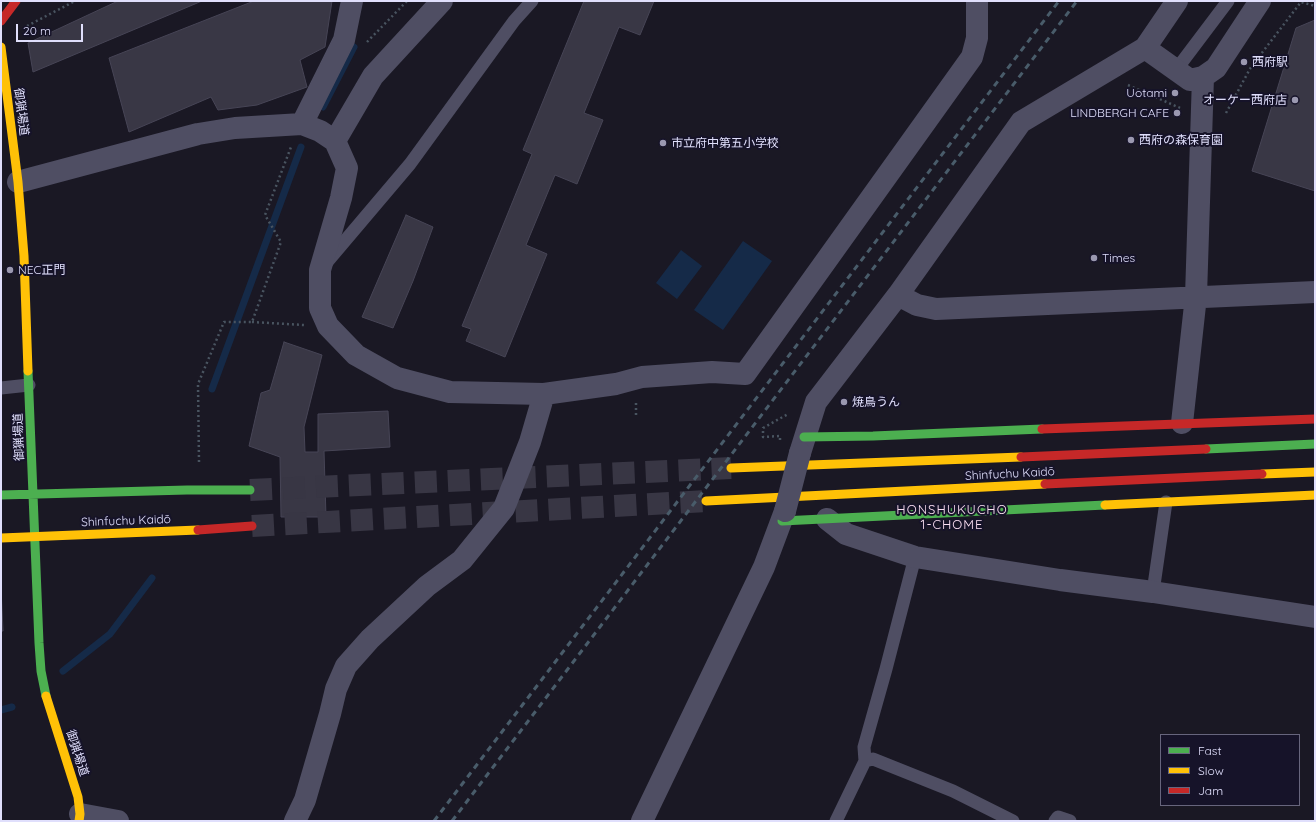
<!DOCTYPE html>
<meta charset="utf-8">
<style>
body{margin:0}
#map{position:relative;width:1316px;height:822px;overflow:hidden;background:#1a1824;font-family:Quicksand,sans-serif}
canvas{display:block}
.frame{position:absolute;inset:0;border:2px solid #e0dffc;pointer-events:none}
.legend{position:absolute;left:1160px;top:734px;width:140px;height:72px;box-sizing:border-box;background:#161329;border:1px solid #67657d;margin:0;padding:5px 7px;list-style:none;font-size:12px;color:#e0dffc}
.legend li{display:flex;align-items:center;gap:8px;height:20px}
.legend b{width:20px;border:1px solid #67657d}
.scale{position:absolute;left:16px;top:24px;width:67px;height:18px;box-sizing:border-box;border:2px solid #e0dffc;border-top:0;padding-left:5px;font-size:12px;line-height:14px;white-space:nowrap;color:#e0dffc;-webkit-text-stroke:3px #161329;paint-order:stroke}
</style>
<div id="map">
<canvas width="1316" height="822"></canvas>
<div class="frame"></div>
<ul class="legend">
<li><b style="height:5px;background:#4caf50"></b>Fast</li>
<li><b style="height:5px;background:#ffc107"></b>Slow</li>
<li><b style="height:5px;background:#c62828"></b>Jam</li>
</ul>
<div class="scale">20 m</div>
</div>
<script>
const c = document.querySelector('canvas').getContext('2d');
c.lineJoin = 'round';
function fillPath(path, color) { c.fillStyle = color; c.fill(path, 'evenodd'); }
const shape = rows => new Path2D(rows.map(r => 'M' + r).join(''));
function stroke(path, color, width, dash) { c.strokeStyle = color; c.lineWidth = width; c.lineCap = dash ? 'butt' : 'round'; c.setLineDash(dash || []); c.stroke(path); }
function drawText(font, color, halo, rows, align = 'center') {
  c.font = font + ' Quicksand,"Noto Sans JP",sans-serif'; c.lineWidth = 4; c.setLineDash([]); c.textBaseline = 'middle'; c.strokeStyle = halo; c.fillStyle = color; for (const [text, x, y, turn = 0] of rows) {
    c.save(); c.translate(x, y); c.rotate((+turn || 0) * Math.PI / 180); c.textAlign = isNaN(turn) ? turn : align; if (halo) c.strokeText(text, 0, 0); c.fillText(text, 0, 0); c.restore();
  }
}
fillPath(shape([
 [743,241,772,261,723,330,694,310],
 [681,250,702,266,677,299,656,283]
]), '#152a48');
stroke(shape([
 [323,107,354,47],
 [212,389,301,147],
 [63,671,110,634,152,578],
 [1,710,12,707]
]), '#152a48', 7);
const building = shape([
 [118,1,202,1,33,72,28,43,118,1],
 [254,1,332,1,325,47,300,60,307,87,257,105,218,110,211,97,129,132,109,58,254,1],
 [584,1,654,1,640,35,619,27,584,113,603,120,577,184,555,175,526,245,547,254,505,357,466,341,471,329,462,326,532,154,523,150,584,1],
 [1315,20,1315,191,1252,171,1296,28,1315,20],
 [406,215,433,227,413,281,393,328,362,317,406,215],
 [284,342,322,355,304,427,305,452,318,452,318,414,388,411,390,447,324,451,326,517,281,517,280,457,249,446,261,393,270,390,284,342],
 [1,588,3,631,1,631,1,588]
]);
fillPath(building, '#393745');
stroke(building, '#474556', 1);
stroke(shape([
 [250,490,731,468],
 [252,526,706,501]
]), '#383644', 22, [22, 11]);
stroke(shape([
 [27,26,75,1],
 [367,42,407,1],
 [1128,85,1180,108],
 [1226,113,1251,67,1301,2,1315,6],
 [252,322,304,325],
 [636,415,636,401],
 [780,440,780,436,763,437,763,428,788,414],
 [199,462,198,384,224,322,252,322,281,242,265,215,291,147]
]), '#495460', 2.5, [2, 3]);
stroke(shape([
 [1176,70,1228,1],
 [327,262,410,164,514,21,532,1],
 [1,388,29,385],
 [1153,592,1166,502],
 [865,761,873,759,953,791,1013,821],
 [836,821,865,761,864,747,886,669,915,557],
 [1055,821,1058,817,1070,821]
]), '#4f4e63', 13);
stroke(shape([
 [1177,1,1145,48,1190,80,1203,77,1216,68,1260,1],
 [302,124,344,40,352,1],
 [335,141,373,76,442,1],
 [18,182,198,134,235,128,302,124,320,131,335,141,347,168,341,198,320,270,320,308,328,326,356,355,397,378,450,392,544,394,616,384,642,377,712,372,745,374,972,57,977,38,977,1],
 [898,295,917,305,936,309,1315,292],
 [1182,423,1196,296,1203,77],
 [800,453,816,402,898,295,1021,122,1145,48],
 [827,519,846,534,915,557,1060,580,1153,592,1315,617],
 [80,814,118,821],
 [295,821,305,800,330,714,336,689,346,666,370,639,427,586,462,560,504,508,530,442,544,394],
 [642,821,764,567,785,511]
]), '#4f4e63', 22);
stroke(shape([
 [28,371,39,643,41,671,46,696],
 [804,437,873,436,1042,429],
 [1206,449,1315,444],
 [1,495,187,490,250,490],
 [782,521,1105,505]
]), '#4caf50', 9);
stroke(shape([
 [1,47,18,182,24,256,28,371],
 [731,468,1021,457],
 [1262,474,1315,472],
 [706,501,1045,484],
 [1105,505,1315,495],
 [1,538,198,530],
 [46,696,78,797,80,814,79,821]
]), '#ffc107', 9);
stroke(shape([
 [1,21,16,1],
 [1042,429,1315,419],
 [1021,457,1206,449],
 [1045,484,1262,474],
 [198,530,252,526]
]), '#c62828', 9);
stroke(shape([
 [434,821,1059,1],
 [452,821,1077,1]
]), '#495c6a', 3, [6, 5]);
stroke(shape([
 [785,511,800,453]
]), '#4f4e63', 22);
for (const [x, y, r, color] of [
 [1244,62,4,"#9b99b0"],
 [1175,93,4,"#9b99b0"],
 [1295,100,4,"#9b99b0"],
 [1177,113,4,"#9b99b0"],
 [1131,140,4,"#9b99b0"],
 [663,143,4,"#9b99b0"],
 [1094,258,4,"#9b99b0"],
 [10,270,4,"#9b99b0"],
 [844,402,4,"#9b99b0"]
]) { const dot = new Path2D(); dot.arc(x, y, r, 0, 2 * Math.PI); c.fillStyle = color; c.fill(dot); stroke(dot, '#161329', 1.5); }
drawText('12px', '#e0dffc', '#161329', [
 ["西府駅",1252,62],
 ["Uotami",1167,93,"right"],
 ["オーケー西府店",1287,100,"right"],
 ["LINDBERGH CAFE",1169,113,"right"],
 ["西府の森保育園",1139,140],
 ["市立府中第五小学校",671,143],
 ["Times",1102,258],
 ["NEC正門",18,270],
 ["焼鳥うん",852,402]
], 'left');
drawText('12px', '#e0dffc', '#161329', [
 ["御猟場道",21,112,83],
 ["御猟場道",19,437,-92],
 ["Shinfuchu Kaidō",1010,474,-3],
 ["Shinfuchu Kaidō",126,521,-2],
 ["御猟場道",77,753,72]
]);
c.letterSpacing = '1px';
drawText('13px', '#fce0f3', '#161329', [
 ["HONSHUKUCHO",952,510],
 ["1-CHOME",952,525]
]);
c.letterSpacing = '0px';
</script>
